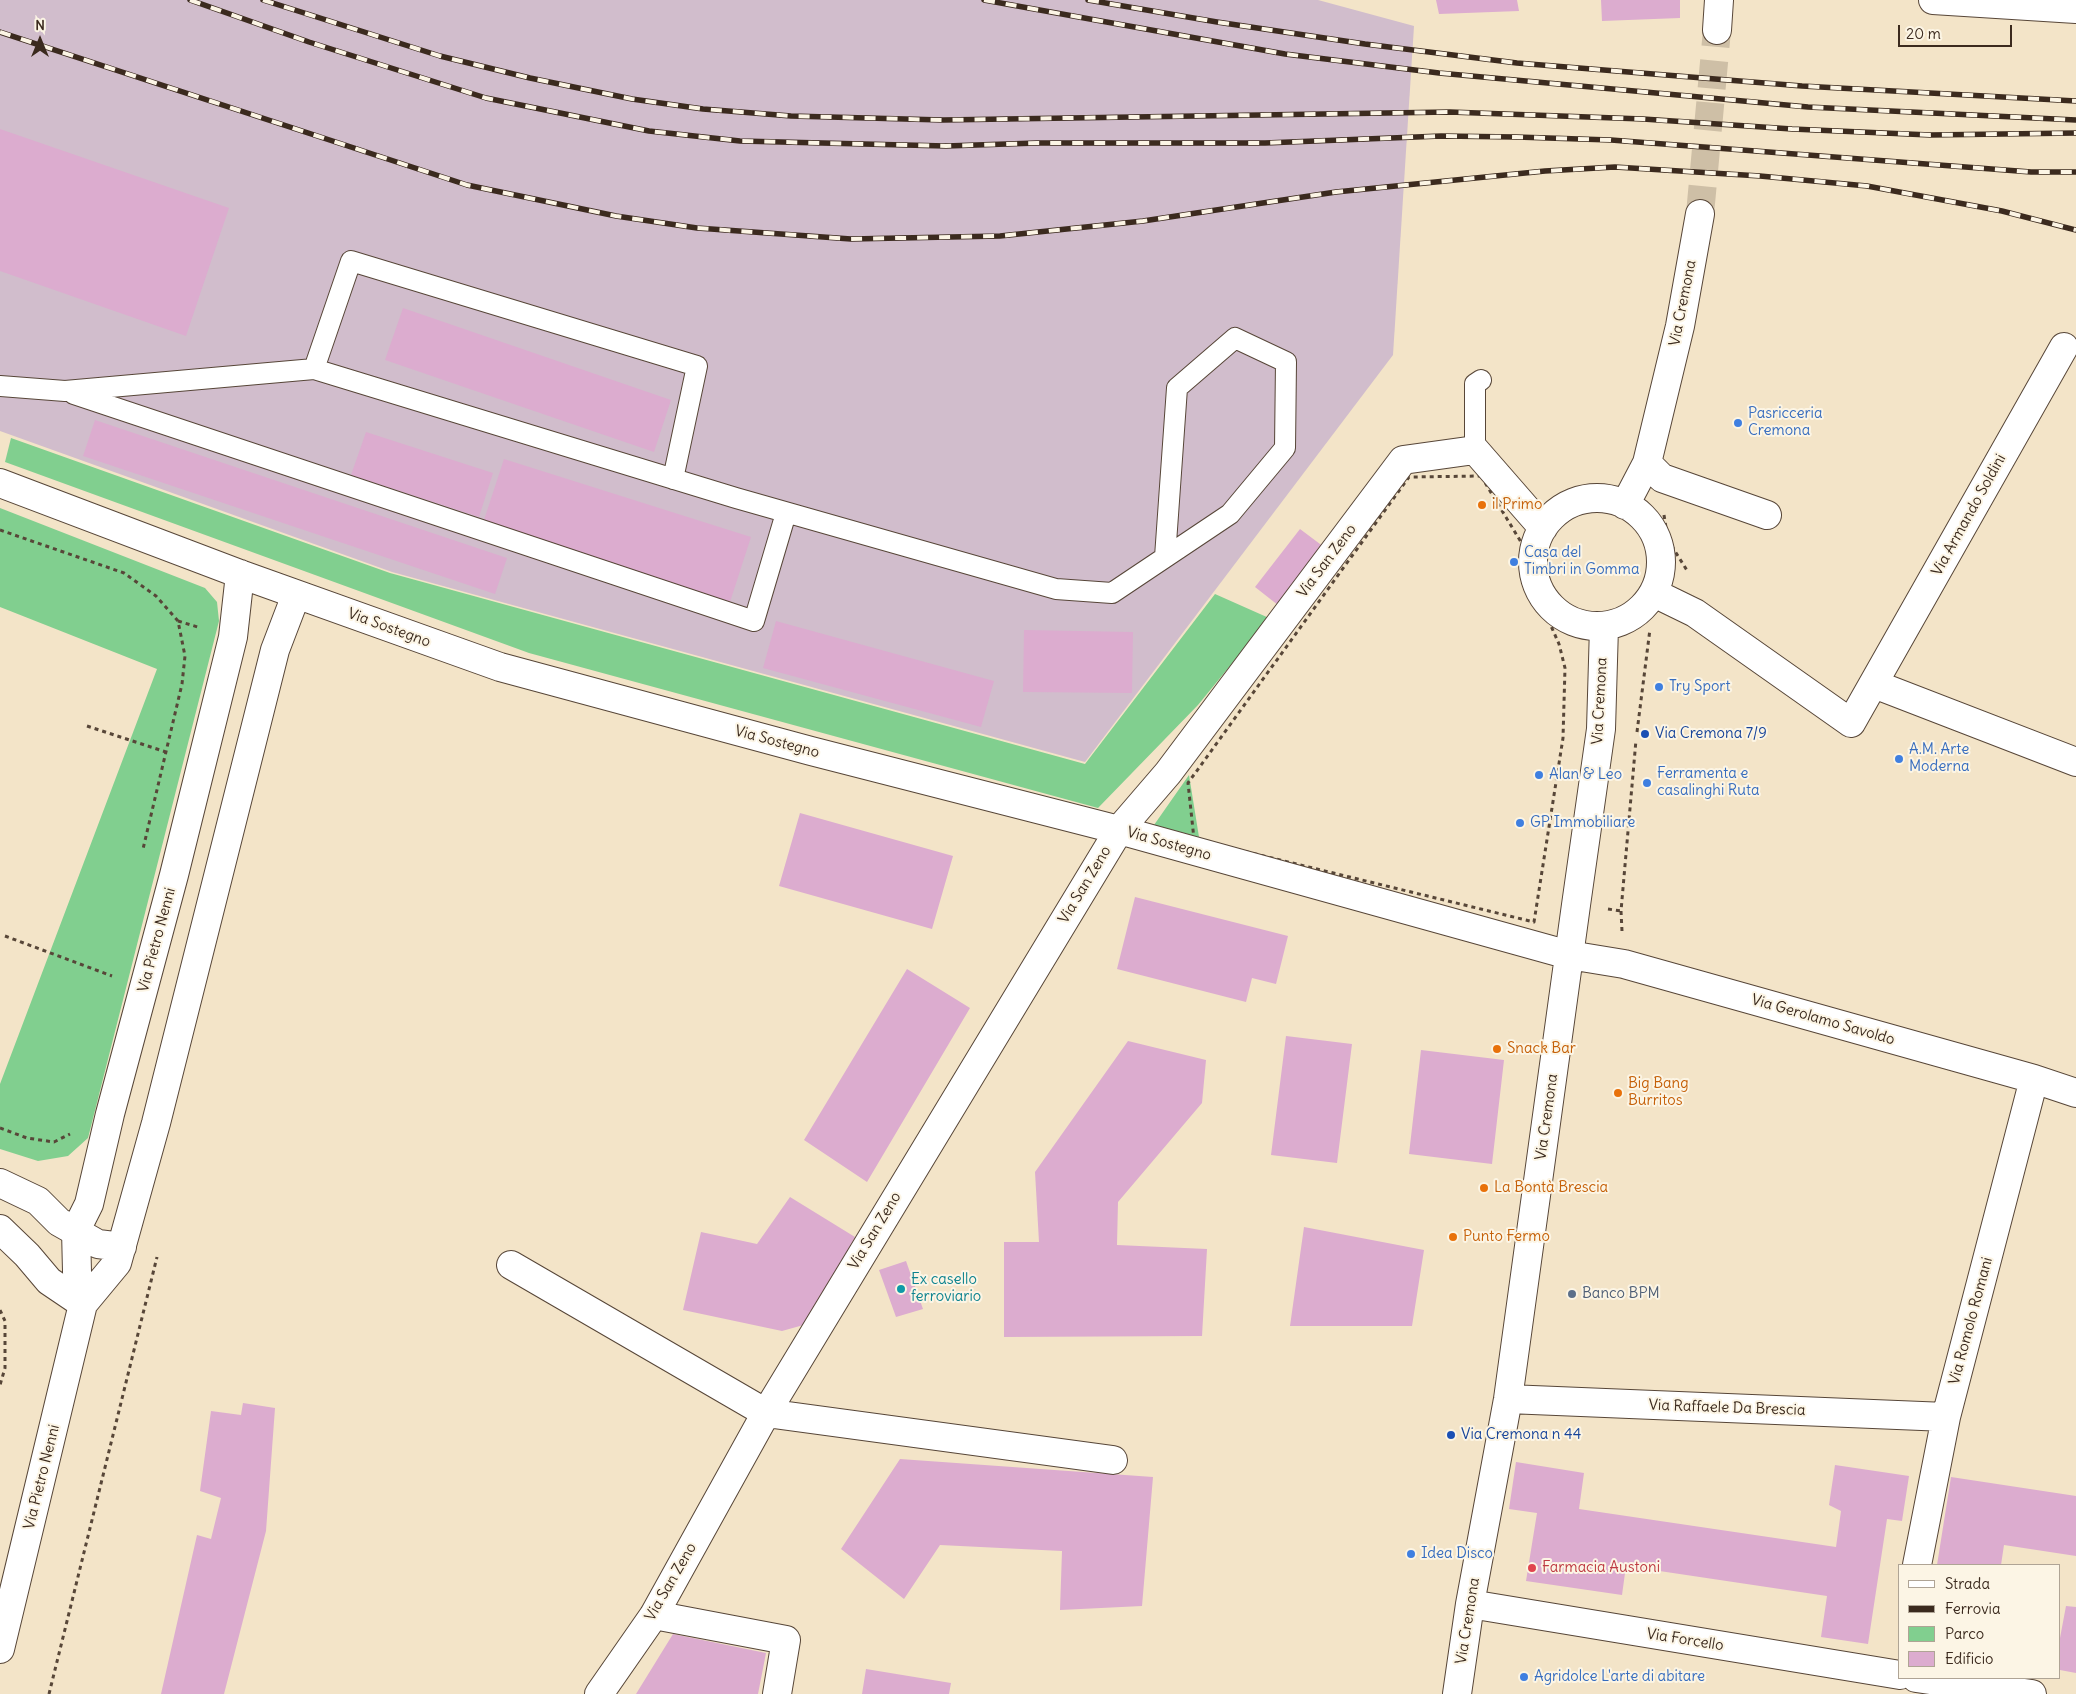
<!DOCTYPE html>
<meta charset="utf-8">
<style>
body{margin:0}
#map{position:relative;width:2076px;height:1694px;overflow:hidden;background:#f3e4c8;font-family:Delius,sans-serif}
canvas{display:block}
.legend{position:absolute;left:1898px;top:1564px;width:162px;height:115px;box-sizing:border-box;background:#fcf5e5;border:1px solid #afa495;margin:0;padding:6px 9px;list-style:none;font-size:15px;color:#3b2a1e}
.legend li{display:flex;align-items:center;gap:10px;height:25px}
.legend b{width:25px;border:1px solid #afa495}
.north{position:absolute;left:15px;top:15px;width:50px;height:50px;-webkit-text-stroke:4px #fcf5e5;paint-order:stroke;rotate:0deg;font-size:14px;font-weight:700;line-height:20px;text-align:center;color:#3b2a1e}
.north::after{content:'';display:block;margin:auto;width:18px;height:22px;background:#3b2a1e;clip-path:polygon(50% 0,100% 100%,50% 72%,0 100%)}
.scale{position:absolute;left:1898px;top:25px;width:114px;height:22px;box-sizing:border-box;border:2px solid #3b2a1e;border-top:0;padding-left:6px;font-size:15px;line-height:18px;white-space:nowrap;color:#3b2a1e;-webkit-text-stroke:4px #fcf5e5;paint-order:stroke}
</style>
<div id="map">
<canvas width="2076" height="1694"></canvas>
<ul class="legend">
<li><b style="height:6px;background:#fff"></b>Strada</li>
<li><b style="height:6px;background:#3b2a1e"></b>Ferrovia</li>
<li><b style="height:14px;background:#81cf8f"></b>Parco</li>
<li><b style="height:14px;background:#dcaccf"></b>Edificio</li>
</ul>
<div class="north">N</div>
<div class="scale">20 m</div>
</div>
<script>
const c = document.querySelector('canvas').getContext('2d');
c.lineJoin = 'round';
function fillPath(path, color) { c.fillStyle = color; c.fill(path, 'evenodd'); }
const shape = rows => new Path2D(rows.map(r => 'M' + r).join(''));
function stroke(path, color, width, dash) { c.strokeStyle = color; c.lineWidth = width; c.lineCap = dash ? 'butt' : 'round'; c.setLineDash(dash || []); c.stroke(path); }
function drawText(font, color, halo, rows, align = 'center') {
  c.font = font + ' Delius,sans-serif'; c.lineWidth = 4; c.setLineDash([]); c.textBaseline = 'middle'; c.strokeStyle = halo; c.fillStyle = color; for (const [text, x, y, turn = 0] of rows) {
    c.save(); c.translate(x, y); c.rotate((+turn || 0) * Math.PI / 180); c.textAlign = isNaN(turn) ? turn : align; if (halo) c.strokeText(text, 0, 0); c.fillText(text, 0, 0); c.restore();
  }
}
fillPath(shape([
 [0,0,1318,0,1414,26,1393,355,1085,762,392,572,0,431]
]), '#d1bdcc');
fillPath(shape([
 [11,438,390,573,1085,764,1215,594,1269,618,1198,705,1098,808,529,653,5,462],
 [0,508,205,588,217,602,219,621,88,1138,68,1156,38,1161,0,1149,0,1084,157,669,0,607],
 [1189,775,1199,837,1154,825]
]), '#81cf8f');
fillPath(shape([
 [1436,0,1517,0,1519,11,1439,14],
 [1601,0,1680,0,1680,18,1602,21],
 [0,129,229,208,186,336,0,271],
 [403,308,671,400,654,452,385,360],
 [95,420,507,558,495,594,83,456],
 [366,432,493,473,479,517,351,475],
 [504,459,751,537,730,602,483,523],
 [1300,529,1328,550,1283,609,1255,587],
 [776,621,994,681,981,727,763,668],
 [1024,630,1133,632,1132,693,1023,692],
 [800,813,953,856,932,929,779,886],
 [1135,897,1288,936,1276,984,1252,978,1246,1002,1117,969],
 [907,969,970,1008,867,1182,804,1140],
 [1286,1036,1352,1044,1337,1163,1271,1155],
 [1128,1041,1206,1060,1202,1103,1118,1202,1117,1245,1207,1249,1202,1336,1004,1337,1004,1242,1039,1242,1035,1172],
 [1421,1050,1504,1060,1492,1164,1409,1154],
 [790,1197,855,1237,807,1324,782,1331,683,1310,701,1232,757,1244],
 [1304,1227,1424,1250,1412,1326,1290,1326],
 [906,1261,923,1309,896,1317,879,1270],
 [243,1403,275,1408,266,1531,224,1694,161,1694,197,1535,211,1539,221,1498,200,1491,211,1411,241,1415],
 [900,1459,1153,1477,1142,1606,1060,1610,1062,1551,940,1545,904,1599,841,1549],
 [1516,1462,1584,1473,1579,1509,1836,1547,1841,1511,1829,1505,1835,1465,1909,1476,1902,1521,1887,1519,1868,1644,1821,1637,1827,1596,1626,1566,1622,1595,1526,1581,1537,1513,1509,1509],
 [1951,1477,2076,1496,2076,1556,2004,1545,2001,1565,1937,1565],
 [2066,1606,2076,1607,2076,1673,2060,1670,2060,1638],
 [673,1634,766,1653,758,1694,636,1694],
 [866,1669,951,1683,949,1694,862,1694]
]), '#dcaccf');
stroke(shape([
 [1700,214,1717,30]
]), '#cebfa6', 28, [28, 14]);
const service = shape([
 [314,369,351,261,697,366,673,479],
 [0,386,65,391,314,369,736,498,1056,589,1112,593,1230,514,1285,448,1286,362,1235,338,1177,388,1165,557],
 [74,394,754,621,786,513],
 [1475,450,1475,384,1481,380]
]);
const minor = shape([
 [1933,0,2076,9],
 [1717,30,1719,0],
 [1647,463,1662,478,1767,515],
 [0,483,240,574,500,667,811,751,1119,830,1569,955,1624,964,2034,1079,2076,1093],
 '1533 562a64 64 0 1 1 128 0a64 64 0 1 1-128 0Z',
 [1625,505,1647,463,1680,326,1700,214],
 [1654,593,1695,613,1851,723,2064,347],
 [1874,684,2076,762],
 [0,1183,38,1201,59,1222,98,1244,122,1247],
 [0,1229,27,1255,49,1281,83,1304],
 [511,1265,766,1413,1113,1460],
 [83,1304,117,1263,156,1123,275,650,296,595],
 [1508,1399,1946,1417],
 [1917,1565,1946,1417,2034,1079],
 [1470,1604,1900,1675],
 [654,1615,786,1640,777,1694],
 [0,1649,83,1304,77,1272,76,1230,89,1204,110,1114,174,875,233,637,240,574],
 [1916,1678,2032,1694],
 [599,1694,654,1615,766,1413,1119,830,1168,773,1403,460,1475,450,1543,528],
 [1457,1694,1470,1604,1508,1399,1576,905,1601,729,1604,627]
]);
stroke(service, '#574638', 22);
stroke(minor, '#574638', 30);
stroke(shape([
 [1481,476,1524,547,1535,590,1559,644,1565,668,1563,738,1534,922,1194,839,1188,783,1409,477,1481,476],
 [1664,515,1668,540,1688,572],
 [0,530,124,573,156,596,178,621,185,656,182,684,143,849],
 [178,621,201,628],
 [87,726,166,752],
 [1637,732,1650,629],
 [1608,909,1621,911],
 [1622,931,1621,911,1636,740],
 [5,936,112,976],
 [0,1128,27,1138,54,1142,70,1134],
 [0,1310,5,1321,5,1368,0,1385],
 [49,1694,157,1257]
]), '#574638', 3, [4, 4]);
stroke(service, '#fff', 20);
stroke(minor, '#fff', 28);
const rail = shape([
 [190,0,309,42,486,98,649,131,740,141,946,146,1037,143,1265,143,1441,136,1516,137,1611,140,2031,172,2076,172],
 [263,0,440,56,530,78,632,99,703,109,791,116,943,120,1450,112,1643,119,1792,129,1930,135,2076,133],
 [984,0,1285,54,1439,73,1808,107,2076,120],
 [1088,0,1217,22,1365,44,1517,63,1802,86,2076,101],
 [0,32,467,185,616,216,697,228,851,239,1000,236,1143,221,1336,192,1545,171,1615,167,1760,176,1867,186,2002,211,2076,230]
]);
stroke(rail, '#3b2a1e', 5.5);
stroke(rail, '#fcf5e5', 4, [11]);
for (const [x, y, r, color] of [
 [1738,423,5,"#3f7fe0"],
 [1482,505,5,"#e8710a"],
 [1514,562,5,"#3f7fe0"],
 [1659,687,5,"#3f7fe0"],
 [1645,734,5,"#1a4fb4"],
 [1899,759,5,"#3f7fe0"],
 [1539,775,5,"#3f7fe0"],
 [1647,783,5,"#3f7fe0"],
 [1520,823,5,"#3f7fe0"],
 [1497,1049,5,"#e8710a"],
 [1618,1093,5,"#e8710a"],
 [1484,1188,5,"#e8710a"],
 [1453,1237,5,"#e8710a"],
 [901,1289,5,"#0f9aa8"],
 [1572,1294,5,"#5c6f8a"],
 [1451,1435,5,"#1a4fb4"],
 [1411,1554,5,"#3f7fe0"],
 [1532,1568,5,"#e0444e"],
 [1524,1677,5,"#3f7fe0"]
]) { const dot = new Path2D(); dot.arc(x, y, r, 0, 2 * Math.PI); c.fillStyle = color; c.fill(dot); stroke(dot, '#fcf5e5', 2); }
drawText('15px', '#3b2a1e', '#fcf5e5', [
 ["Via Cremona",1683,303,-79],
 ["Via Armando Soldini",1969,515,-61],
 ["Via San Zeno",1327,561,-53],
 ["Via Sostegno",389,628,20],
 ["Via Cremona",1600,701,-87],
 ["Via Sostegno",777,742,15],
 ["Via Sostegno",1169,844,16],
 ["Via San Zeno",1085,885,-59],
 ["Via Pietro Nenni",157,940,-75],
 ["Via Gerolamo Savoldo",1823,1020,16],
 ["Via Cremona",1547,1117,-82],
 ["Via San Zeno",875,1231,-59],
 ["Via Romolo Romani",1971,1321,-75],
 ["Via Raffaele Da Brescia",1727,1408,2],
 ["Via Pietro Nenni",42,1477,-76],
 ["Via San Zeno",671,1582,-60],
 ["Via Cremona",1468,1621,-81],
 ["Via Forcello",1685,1640,9]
]);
drawText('15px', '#366cbe', '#fcf5e5', [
 ["Pasricceria",1748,414],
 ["Cremona",1748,431],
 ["Casa del",1524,553],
 ["Timbri in Gomma",1524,570],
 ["Try Sport",1669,687],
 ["A.M. Arte",1909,750],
 ["Moderna",1909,767],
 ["Ferramenta e",1657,774],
 ["casalinghi Ruta",1657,791],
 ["Alan & Leo",1549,775],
 ["GP Immobiliare",1530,823],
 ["Idea Disco",1421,1554],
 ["Agridolce L'arte di abitare",1534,1677]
], 'left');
drawText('15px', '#c56008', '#fcf5e5', [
 ["il Primo",1492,505],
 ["Snack Bar",1507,1049],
 ["Big Bang",1628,1084],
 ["Burritos",1628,1101],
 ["La Bontà Brescia",1494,1188],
 ["Punto Fermo",1463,1237]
], 'left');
drawText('15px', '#164399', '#fcf5e5', [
 ["Via Cremona 7/9",1655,734],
 ["Via Cremona n 44",1461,1435]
], 'left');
drawText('15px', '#0d838f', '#fcf5e5', [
 ["Ex casello",911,1280],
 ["ferroviario",911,1297]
], 'left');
drawText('15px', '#4e5e75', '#fcf5e5', [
 ["Banco BPM",1582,1294]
], 'left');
drawText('15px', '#be3a42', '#fcf5e5', [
 ["Farmacia Austoni",1542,1568]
], 'left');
</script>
